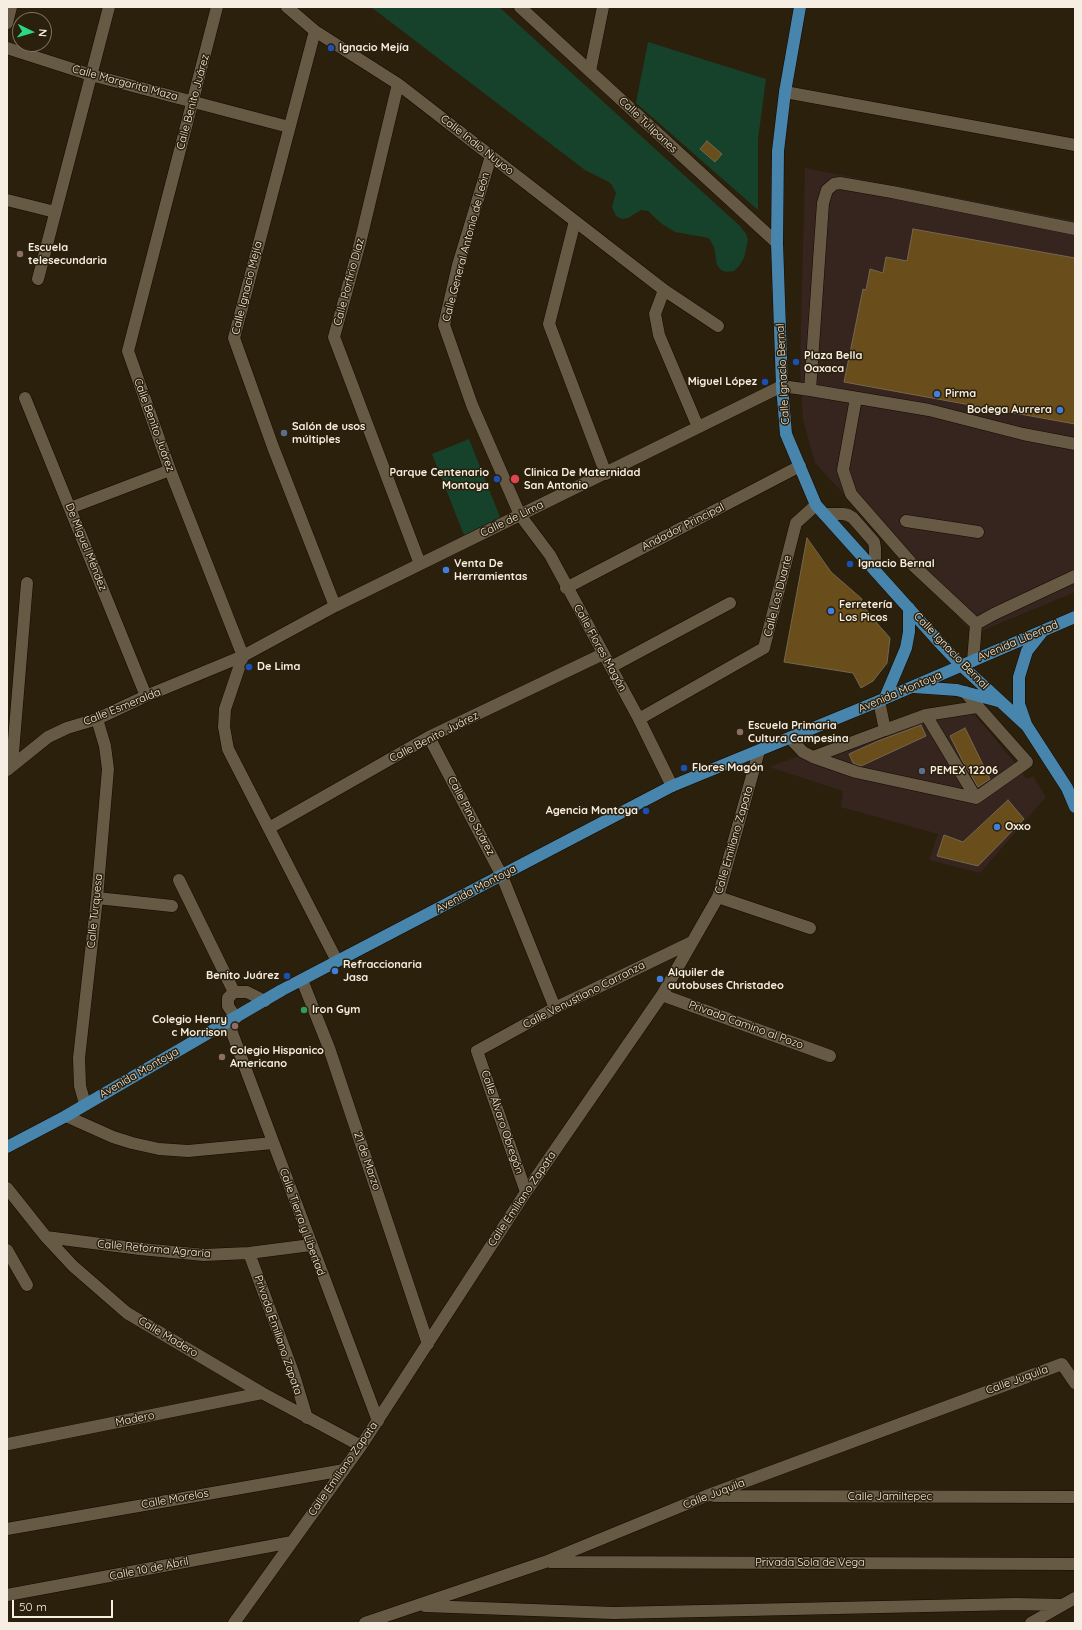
<!DOCTYPE html>
<meta charset="utf-8">
<style>
body{margin:0}
#map{position:relative;width:1082px;height:1630px;overflow:hidden;background:#2b200c;font-family:Quicksand,sans-serif}
canvas{display:block}
.frame{position:absolute;inset:0;border:8px solid #f6eee2;pointer-events:none}
.north{position:absolute;left:12px;top:12px;width:40px;height:40px;box-sizing:border-box;background:#2b200c;border:1px solid #7c7262;border-radius:50%;rotate:95deg;font-size:11px;font-weight:700;line-height:16px;text-align:center;color:#f6eee2}
.north::after{content:'';display:block;margin:auto;width:14px;height:18px;background:#2ad884;clip-path:polygon(50% 0,100% 100%,50% 72%,0 100%)}
.scale{position:absolute;left:12px;top:1600px;width:101px;height:18px;box-sizing:border-box;border:2px solid #f6eee2;border-top:0;padding-left:5px;font-size:12px;line-height:14px;white-space:nowrap;color:#f6eee2;-webkit-text-stroke:3px #2b200c;paint-order:stroke}
</style>
<div id="map">
<canvas width="1082" height="1630"></canvas>
<div class="frame"></div>
<div class="north">N</div>
<div class="scale">50 m</div>
</div>
<script>
const c = document.querySelector('canvas').getContext('2d');
c.lineJoin = 'round';
function fillPath(path, color) { c.fillStyle = color; c.fill(path, 'evenodd'); }
const shape = rows => new Path2D(rows.map(r => 'M' + r).join(''));
function stroke(path, color, width, dash) { c.strokeStyle = color; c.lineWidth = width; c.lineCap = dash ? 'butt' : 'round'; c.setLineDash(dash || []); c.stroke(path); }
function drawText(font, color, halo, rows, align = 'center') {
  c.font = font + ' Quicksand,sans-serif'; c.lineWidth = 3; c.setLineDash([]); c.textBaseline = 'middle'; c.strokeStyle = halo; c.fillStyle = color; for (const [text, x, y, turn = 0] of rows) {
    c.save(); c.translate(x, y); c.rotate((+turn || 0) * Math.PI / 180); c.textAlign = isNaN(turn) ? turn : align; if (halo) c.strokeText(text, 0, 0); c.fillText(text, 0, 0); c.restore();
  }
}
fillPath(shape([
 [805,168,1075,221,1075,592,974,634,815,463,803,420,800,368],
 [922,711,966,711,974,714,1021,770,1026,779,1033,776,1046,797,980,873,929,860,938,834,841,807,843,791,769,767]
]), '#36241e');
fillPath(shape([
 [371,7,499,7,740,226,746,234,748,240,744,258,739,266,734,271,726,272,721,270,717,265,714,247,709,238,675,232,662,224,648,211,641,210,628,218,622,219,616,216,612,207,616,193,612,185,609,182,585,170],
 [648,42,766,79,758,139,758,210,636,103],
 [469,439,500,517,464,535,432,454]
]), '#16422b');
const building = shape([
 [707,141,722,154,715,162,700,149,707,141],
 [913,229,1075,258,1075,424,844,382,863,289,866,290,870,269,883,273,886,257,907,261,913,229],
 [807,538,831,572,862,599,860,604,876,619,875,621,890,638,887,663,873,681,861,688,853,673,784,662,807,538],
 [921,725,926,736,861,766,853,763,849,754,878,741,921,725],
 [965,728,990,779,978,787,962,760,950,736,965,728],
 [1008,800,1024,819,978,866,937,856,944,835,963,842,1008,800]
]);
fillPath(building, '#694d1a');
stroke(building, '#746751', 1);
const minor = shape([
 [217,7,128,351,170,470,243,656,225,709,224,727,228,749,337,961],
 [287,7,315,31,398,84,664,290,718,326],
 [520,7,777,243],
 [7,23,11,7],
 [315,31,234,338,273,447,335,606],
 [7,48,91,75,289,127],
 [590,71,603,7],
 [398,84,360,243,334,337,420,564],
 [785,92,1075,145],
 [491,156,458,265,444,325,472,405,520,515,550,555,639,719,672,786],
 [7,200,55,212],
 [575,221,549,324,606,474],
 [38,279,109,7],
 [664,290,655,314,659,335,698,427],
 [810,390,823,203,827,190,834,184,840,183,892,192,1075,229],
 [25,398,146,696],
 [856,398,843,470,851,494,914,566,976,624],
 [70,508,170,470],
 [824,514,843,514,848,515,853,518,874,542,875,548,875,570],
 [906,521,978,532],
 [566,588,800,466],
 [973,661,976,624,994,614,1075,576],
 [611,667,730,603],
 [965,692,1027,762,976,798],
 [926,715,977,707],
 [639,719,764,648,796,523,816,505],
 [429,737,502,876,555,1008],
 [790,738,803,752,813,757,856,772,976,798,926,715,885,730,879,701],
 [813,757,885,730],
 [12,765,27,583],
 [7,770,48,737,67,728,97,719,146,696,243,656,335,606,782,386,810,390,929,410,1023,434,1075,444],
 [269,828,429,737,603,654],
 [179,880,234,992],
 [718,897,810,928],
 [97,898,172,906],
 [302,980,329,1048,428,1344],
 [662,995,830,1056],
 [236,1018,228,1006,228,998,234,992,247,992,265,1001],
 [228,1022,378,1421],
 [85,1104,80,1086,79,1058,97,898,108,769,105,746,97,719],
 [66,1116,113,1137,132,1143,159,1149,188,1151,273,1143],
 [7,1188,46,1237,73,1266,127,1313,262,1393,361,1446],
 [526,1192,477,1051,555,1008,692,942],
 [46,1237,140,1249,204,1255,249,1253,311,1245],
 [7,1250,27,1285],
 [249,1253,293,1372,307,1418],
 [8,1444,262,1393],
 [714,1496,1075,1497],
 [7,1529,344,1470],
 [550,1562,1075,1564],
 [7,1595,292,1542],
 [425,1606,613,1613,1016,1604,1062,1605],
 [234,1623,361,1446,526,1192,662,995,718,897,759,751],
 [365,1623,545,1562,706,1496,1062,1364,1075,1383],
 [1031,1623,1075,1598]
]);
const major = shape([
 [800,7,785,92,778,151,777,243,782,386,786,434,816,505,939,642,961,665,1027,726,1067,788,1075,807],
 [914,687,957,690,998,701],
 [885,698,906,648,909,632,909,608],
 [1026,724,1019,704,1019,677,1027,651,1042,632],
 [7,1147,66,1116,282,990,672,786,879,701,1075,617]
]);
stroke(minor, '#140900', 13);
stroke(major, '#140900', 13);
stroke(minor, '#675a45', 12);
stroke(major, '#4785ad', 12);
for (const [x, y, r, color] of [
 [331,48,4,"#1a4fb4"],
 [20,254,4,"#8d6e63"],
 [796,362,4,"#1a4fb4"],
 [765,382,4,"#1a4fb4"],
 [937,394,4,"#3f7fe0"],
 [1060,410,4,"#3f7fe0"],
 [284,433,4,"#5c6f8a"],
 [497,479,4,"#1a4fb4"],
 [515,479,5,"#e0444e"],
 [850,564,4,"#1a4fb4"],
 [446,570,4,"#3f7fe0"],
 [831,611,4,"#3f7fe0"],
 [249,667,4,"#1a4fb4"],
 [740,732,4,"#8d6e63"],
 [684,768,4,"#1a4fb4"],
 [922,771,4,"#5c6f8a"],
 [646,811,4,"#1a4fb4"],
 [997,827,4,"#3f7fe0"],
 [335,971,4,"#3f7fe0"],
 [287,976,4,"#1a4fb4"],
 [660,979,4,"#3f7fe0"],
 [304,1010,4,"#2e9e5b"],
 [235,1026,4,"#8d6e63"],
 [222,1057,4,"#8d6e63"]
]) { const dot = new Path2D(); dot.arc(x, y, r, 0, 2 * Math.PI); c.fillStyle = color; c.fill(dot); stroke(dot, '#2b200c', 1.5); }
drawText('bold 11px', '#f6eee2', '#2b200c', [
 ["Ignacio Mejía",339,48],
 ["Escuela",28,248],
 ["telesecundaria",28,261],
 ["Plaza Bella",804,356],
 ["Oaxaca",804,369],
 ["Miguel López",757,382,"right"],
 ["Pirma",945,394],
 ["Bodega Aurrera",1052,410,"right"],
 ["Salón de usos",292,427],
 ["múltiples",292,440],
 ["Parque Centenario",489,473,"right"],
 ["Montoya",489,486,"right"],
 ["Clinica De Maternidad",524,473],
 ["San Antonio",524,486],
 ["Venta De",454,564],
 ["Herramientas",454,577],
 ["Ignacio Bernal",858,564],
 ["Ferretería",839,605],
 ["Los Picos",839,618],
 ["De Lima",257,667],
 ["Escuela Primaria",748,726],
 ["Cultura Campesina",748,739],
 ["Flores Magón",692,768],
 ["PEMEX 12206",930,771],
 ["Agencia Montoya",638,811,"right"],
 ["Oxxo",1005,827],
 ["Refraccionaria",343,965],
 ["Jasa",343,978],
 ["Alquiler de",668,973],
 ["autobuses Christadeo",668,986],
 ["Benito Juárez",279,976,"right"],
 ["Iron Gym",312,1010],
 ["Colegio Henry",227,1020,"right"],
 ["c Morrison",227,1033,"right"],
 ["Colegio Hispanico",230,1051],
 ["Americano",230,1064]
], 'left');
drawText('11px', '#f6eee2', '#2b200c', [
 ["Calle Margarita Maza",125,83,15],
 ["Calle Benito Juárez",193,102,-75],
 ["Calle Tulipanes",648,125,43],
 ["Calle Indio Nuyoo",477,145,38],
 ["Calle General Antonio de León",466,247,-75],
 ["Calle Porfirio Díaz",349,282,-75],
 ["Calle Ignacio Mejía",247,288,-76],
 ["Calle Ignacio Bernal",783,374,-93],
 ["Calle Benito Juárez",154,425,70],
 ["Calle de Lima",512,519,-26],
 ["Andador Principal",683,527,-27],
 ["De Miguel Méndez",86,547,68],
 ["Calle Los Duarte",778,596,-76],
 ["Avenida Libertad",1018,641,-23],
 ["Calle Flores Magón",600,648,61],
 ["Calle Ignacio Bernal",951,651,46],
 ["Avenida Montoya",900,692,-23],
 ["Calle Esmeralda",122,707,-22],
 ["Calle Benito Juárez",434,737,-27],
 ["Calle Pino Suárez",471,816,62],
 ["Calle Emiliano Zapata",734,840,-74],
 ["Avenida Montoya",476,889,-28],
 ["Calle Turquesa",95,911,-84],
 ["Calle Venustiano Carranza",584,995,-27],
 ["Privada Camino al Pozo",746,1025,20],
 ["Avenida Montoya",139,1073,-30],
 ["Calle Álvaro Obregón",502,1122,71],
 ["21 de Marzo",367,1161,71],
 ["Calle Emiliano Zapata",522,1199,-56],
 ["Calle Tierra y Libertad",302,1222,70],
 ["Calle Reforma Agraria",154,1249,5],
 ["Privada Emiliano Zapata",278,1335,71],
 ["Calle Madero",168,1337,31],
 ["Calle Juquila",1017,1380,-20],
 ["Madero",135,1419,-11],
 ["Calle Emiliano Zapata",343,1469,-55],
 ["Calle Juquila",714,1494,-21],
 ["Calle Jamiltepec",890,1497],
 ["Calle Morelos",175,1499,-10],
 ["Privada Sola de Vega",810,1563],
 ["Calle 10 de Abril",149,1569,-11]
]);
</script>
